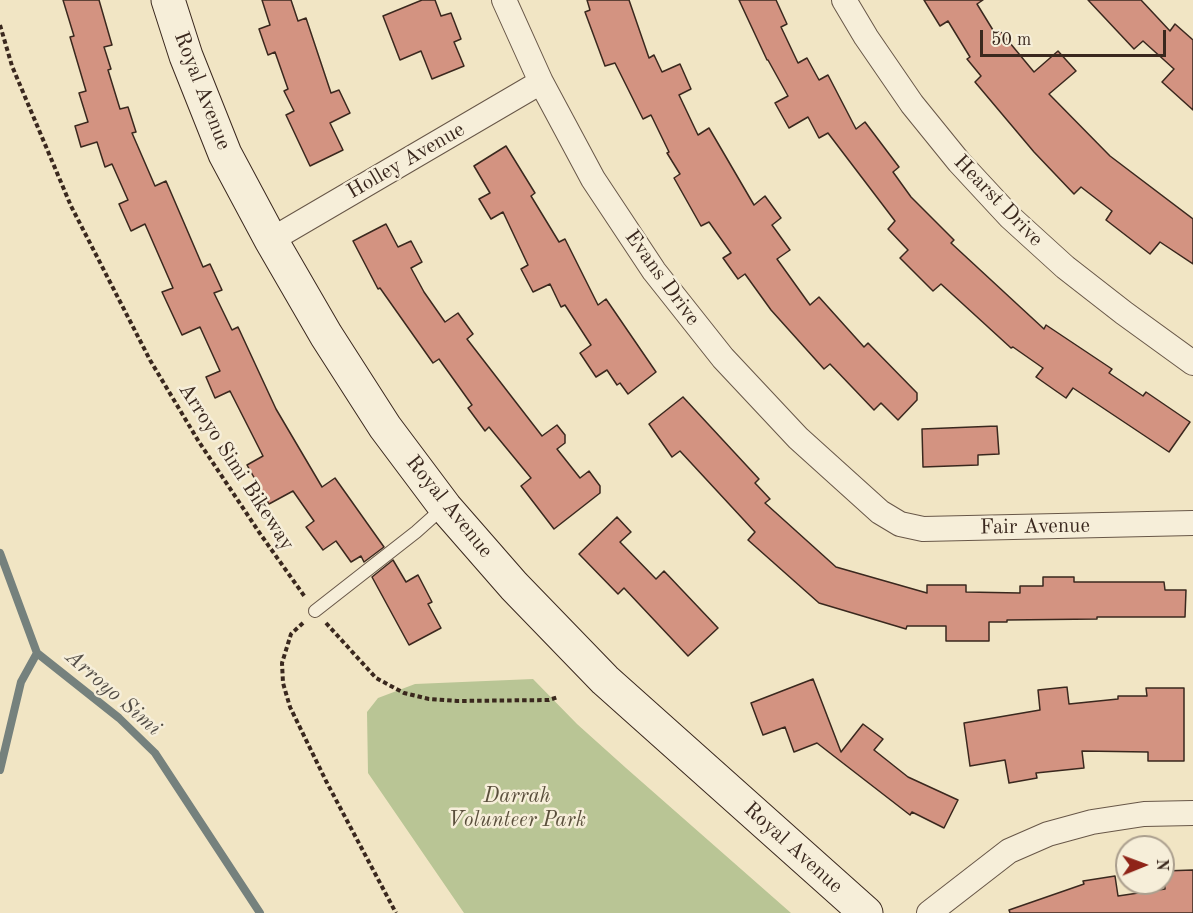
<!DOCTYPE html>
<style>
body{margin:0}
#map{position:relative;width:1193px;height:913px;overflow:hidden;background:#f1e5c4;font-family:"Old Standard TT",serif}
canvas{display:block}
.north{position:absolute;left:1115px;top:835px;width:60px;height:60px;box-sizing:border-box;background:#f6eed9;border:2px solid #ab9f8e;border-radius:50%;rotate:89deg;font-size:16px;font-weight:700;line-height:24px;text-align:center;color:#3a281e}
.north::after{content:'';display:block;margin:auto;width:21px;height:27px;background:#8f2418;clip-path:polygon(50% 0,100% 100%,50% 72%,0 100%)}
.scale{position:absolute;left:980px;top:30px;width:186px;height:27px;box-sizing:border-box;border:3px solid #3a281e;border-top:0;padding-left:8px;font-size:18px;line-height:21px;white-space:nowrap;color:#3a281e;-webkit-text-stroke:4px #f6eed9;paint-order:stroke}
</style>
<div id="map">
<canvas width="1193" height="913"></canvas>
<div class="north">N</div>
<div class="scale">50 m</div>
</div>
<script>
const c = document.querySelector('canvas').getContext('2d');
c.lineJoin = 'round';
function fillPath(path, color) { c.fillStyle = color; c.fill(path, 'evenodd'); }
const shape = rows => new Path2D(rows.map(r => 'M' + r).join(''));
function stroke(path, color, width, dash) { c.strokeStyle = color; c.lineWidth = width; c.lineCap = dash ? 'butt' : 'round'; c.setLineDash(dash || []); c.stroke(path); }
function drawText(font, color, halo, rows, align = 'center') {
  c.font = font + ' "Old Standard TT",serif'; c.lineWidth = 5; c.setLineDash([]); c.textBaseline = 'middle'; c.strokeStyle = halo; c.fillStyle = color; for (const [text, x, y, turn = 0] of rows) {
    c.save(); c.translate(x, y); c.rotate((+turn || 0) * Math.PI / 180); c.textAlign = isNaN(turn) ? turn : align; if (halo) c.strokeText(text, 0, 0); c.fillText(text, 0, 0); c.restore();
  }
}
fillPath(shape([
 [533,679,577,724,626,768,791,913,464,913,368,773,367,712,378,698,415,684]
]), '#b9c595');
stroke(shape([
 [0,553,37,653,119,718,155,753,260,913],
 [0,770,21,682,37,653]
]), '#75817d', 8);
const building = shape([
 [63,0,99,0,112,45,104,47,111,69,108,70,120,109,128,107,136,132,132,133,155,186,166,181,203,267,210,264,222,290,214,293,232,330,238,327,276,409,322,487,335,478,384,547,364,562,361,556,351,562,336,541,323,550,306,527,314,521,293,491,269,504,247,465,263,456,230,391,215,398,206,377,220,371,200,327,182,335,162,292,173,288,145,224,131,231,119,204,128,200,112,164,105,167,97,142,81,147,75,126,88,122,79,93,86,91,70,37,74,36,63,0],
 [262,0,291,0,298,21,306,18,331,93,339,90,350,113,330,123,343,150,310,166,286,115,294,111,284,91,288,89,275,52,268,55,259,29,270,25,262,0],
 [422,0,435,0,441,16,451,13,461,39,454,42,464,66,432,79,421,51,400,60,383,16,422,0],
 [587,0,629,0,649,58,654,55,662,72,680,64,691,89,679,95,698,135,709,128,754,205,765,196,781,218,772,225,790,250,777,259,810,305,819,297,864,347,868,343,917,393,917,400,898,420,881,403,874,410,830,364,824,369,771,310,745,274,738,279,723,258,731,253,709,222,701,226,674,178,680,174,667,153,669,152,651,115,643,119,615,63,605,66,585,12,590,10,587,0],
 [739,0,776,0,787,24,781,27,798,63,807,58,819,80,828,75,856,129,865,122,899,167,893,172,911,197,954,240,951,243,1044,329,1046,325,1112,369,1109,373,1143,396,1146,392,1190,422,1169,452,1073,388,1066,398,1036,377,1043,368,1013,347,1011,348,941,284,933,291,900,258,908,250,888,229,895,221,828,133,819,138,808,117,789,128,775,103,788,96,768,60,767,60,739,0],
 [924,0,983,0,977,4,996,35,1000,31,1034,72,1058,51,1076,71,1049,94,1110,156,1193,219,1193,264,1160,242,1150,254,1106,220,1112,211,1081,187,1074,194,1034,152,975,82,981,76,967,59,970,57,948,21,940,26,924,0],
 [1088,0,1141,0,1170,31,1175,24,1193,40,1193,110,1162,82,1174,69,1143,41,1134,49,1088,0],
 [506,146,535,193,531,196,559,242,565,239,598,305,606,299,656,372,628,394,620,383,617,385,607,370,596,377,580,353,591,345,565,305,561,307,550,284,533,292,521,269,528,265,503,212,491,219,479,199,490,193,474,166,506,146],
 [386,224,398,247,411,241,422,262,411,268,424,292,445,322,458,313,473,334,467,339,542,436,557,425,565,435,565,443,557,449,580,478,589,471,600,486,600,493,554,529,521,486,531,478,489,427,485,431,468,408,472,405,439,359,433,363,380,288,378,289,353,241,386,224],
 [683,397,759,479,755,483,770,499,765,503,836,567,927,593,927,585,966,585,966,592,1020,593,1020,586,1043,586,1043,577,1074,577,1074,582,1164,582,1165,590,1186,590,1185,617,1097,617,1097,619,1007,620,1007,622,989,622,989,641,946,641,946,626,907,626,906,629,819,603,748,540,755,532,680,451,672,457,649,424,683,397],
 [997,426,999,454,978,455,978,465,923,467,922,429,997,426],
 [617,517,631,532,620,542,656,579,664,571,718,628,688,656,624,588,618,594,579,554,617,517],
 [393,560,406,582,418,575,432,602,428,604,441,628,409,645,372,577,393,560],
 [813,679,841,752,863,724,883,739,874,750,908,777,958,800,944,828,912,812,910,815,817,743,794,752,785,727,763,735,751,703,813,679],
 [1067,687,1069,704,1118,699,1118,696,1147,696,1146,688,1184,688,1184,761,1148,761,1148,752,1082,751,1084,768,1036,773,1037,778,1009,783,1005,760,970,766,964,723,1040,710,1038,690,1067,687],
 [1193,870,1193,913,1010,913,1009,910,1084,884,1083,881,1115,876,1118,896,1165,889,1164,871,1193,870]
]);
fillPath(building, '#d39381');
stroke(building, '#3a281e', 1.5);
const service = shape([
 [315,611,416,532,444,507]
]);
const minor = shape([
 [504,0,541,82,593,179,654,271,723,358,798,438,880,512,900,524,923,529,1193,523],
 [844,0,866,37,912,104,959,162,1010,217,1065,267,1124,313,1193,363],
 [271,240,541,82],
 [929,913,1009,851,1048,834,1092,822,1144,814,1193,813]
]);
const secondary = shape([
 [168,0,186,56,225,154,271,240,326,335,385,427,445,507,514,586,605,680,866,913]
]);
stroke(service, '#685748', 14);
stroke(minor, '#685748', 26);
stroke(secondary, '#3a281e', 35);
stroke(shape([
 [0,25,12,66,71,206,150,360,199,442,261,535,305,597],
 [303,623,291,634,282,663,283,683,290,707,326,781,396,913],
 [326,623,376,678,404,693,429,699,457,701,549,700,558,697]
]), '#3a281e', 4, [4.5, 3]);
stroke(service, '#f6eed9', 12);
stroke(minor, '#f6eed9', 24);
stroke(secondary, '#f6eed9', 33);
drawText('21px', '#3a281e', '#f6eed9', [
 ["Royal Avenue",202,91,69],
 ["Holley Avenue",406,161,-30],
 ["Hearst Drive",998,201,46],
 ["Evans Drive",662,278,54],
 ["Arroyo Simi Bikeway",236,467,57],
 ["Royal Avenue",449,507,51],
 ["Fair Avenue",1035,527,-1],
 ["Royal Avenue",793,848,42]
]);
drawText('italic 21px', '#5a4f3c', '#f6eed9', [
 ["Darrah",517,796],
 ["Volunteer Park",517,820]
]);
drawText('italic 22px', '#534d46', '#f6eed9', [
 ["Arroyo Simi",113,693,41]
]);
</script>
